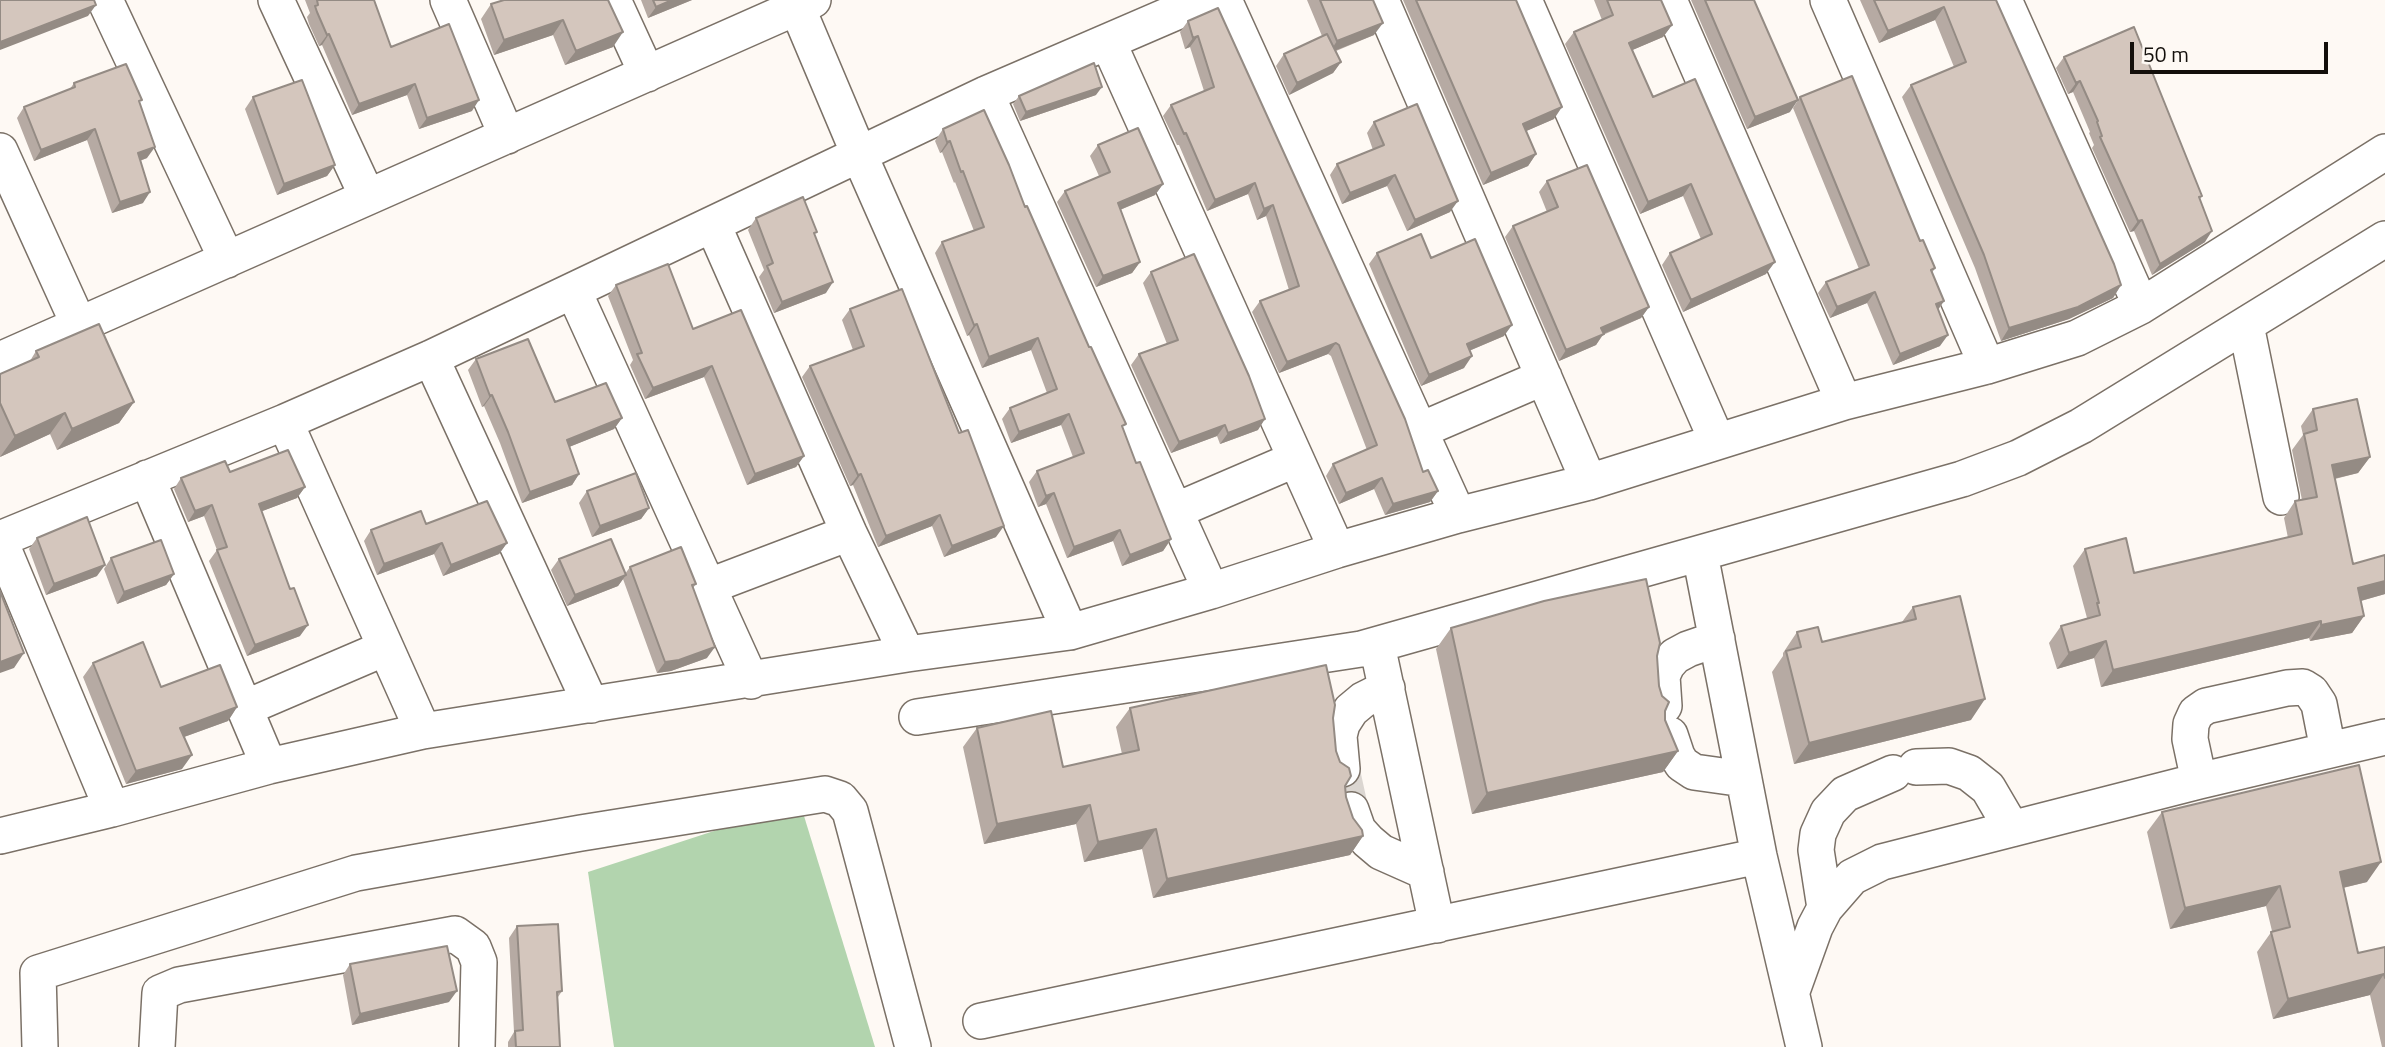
<!DOCTYPE html>
<style>
body{margin:0}
#map{position:relative;width:2385px;height:1047px;overflow:hidden;background:#fef9f4;font-family:"Titillium Web",sans-serif}
canvas{display:block}
.scale{position:absolute;left:2130px;top:42px;width:198px;height:32px;box-sizing:border-box;border:4px solid #130f0b;border-top:0;padding-left:9px;font-size:21px;line-height:24px;white-space:nowrap;color:#130f0b;-webkit-text-stroke:5px #fef9f4;paint-order:stroke}
</style>
<div id="map">
<canvas width="2385" height="1047"></canvas>
<div class="scale">50 m</div>
</div>
<script>
const c = document.querySelector('canvas').getContext('2d');
c.lineJoin = 'round';
function fillPath(path, color) { c.fillStyle = color; c.fill(path, 'evenodd'); }
const shape = rows => new Path2D(rows.map(r => 'M' + r).join(''));
function stroke(path, color, width, dash) { c.strokeStyle = color; c.lineWidth = width; c.lineCap = dash ? 'butt' : 'round'; c.setLineDash(dash || []); c.stroke(path); }
fillPath(shape([
 [800,803,875,1047,614,1047,588,872]
]), '#b2d4ae');
stroke(shape([
 [1342,769,1351,810]
]), '#dbd6d1', 35, [35, 18]);
const minor = shape([
 [105,0,227,260],
 [276,0,367,196],
 [448,0,507,136],
 [613,0,647,74],
 [794,0,859,154,1070,632],
 [1224,0,1458,515],
 [1381,0,1589,482],
 [1524,0,1717,441],
 [1669,0,1844,402],
 [1828,0,1987,366],
 [2004,0,2141,306],
 [1108,42,1337,550],
 [986,94,1211,591],
 [0,151,79,325],
 [713,225,849,533,907,654],
 [574,292,751,681],
 [2246,325,2281,497],
 [431,358,591,705],
 [0,360,813,0],
 [285,422,423,731],
 [1421,430,1544,377],
 [147,478,269,766],
 [1175,511,1296,459],
 [0,539,285,422,431,358,986,94,1204,0],
 [0,541,112,809],
 [1700,554,1759,856,1804,1047],
 [707,587,849,533],
 [1377,645,1437,925],
 [1664,706,1662,676,1667,665,1675,656,1688,649,1717,639],
 [245,708,385,648],
 [917,717,1361,649,1962,479,2018,458,2081,426,2385,239],
 [1670,735,1677,756,1682,764,1694,772,1744,779],
 [1916,767,1949,766,1969,773,1988,788,2012,829],
 [1342,769,1339,736,1342,724,1351,710,1363,700,1387,688],
 [2199,781,2190,739,2191,724,2196,713,2206,706,2287,688,2303,687,2311,692,2319,704,2328,750],
 [1351,810,1358,830,1368,841,1381,852,1426,872],
 [0,836,112,809,269,766,423,731,907,654,1070,632,1211,591,1337,550,1458,515,1589,482,1844,402,1987,366,2077,338,2141,306,2385,152],
 [1825,908,1816,850,1818,834,1828,812,1845,794,1893,773],
 [1792,991,1815,927,1825,908,1852,877,1882,862,2199,781,2385,737],
 [981,1021,1759,856],
 [40,1047,38,973,356,873,581,833,825,794,840,799,850,811,913,1047],
 [157,1047,160,993,179,985,455,934,473,947,479,962,477,1047]
]);
stroke(minor, '#7b7167', 38);
stroke(minor, '#fff', 35);
fillPath(shape([
 [305,0,374,0,391,47,472,111,419,129,407,95,352,115,322,45,319,46,309,24,307,17,310,13],
 [608,0,613,47,565,65,553,35,494,55,481,19,491,4],
 [641,0,692,0,648,18],
 [1307,0,1373,0,1374,35,1336,51,1341,62,1333,73,1289,95,1276,66,1284,54,1322,36],
 [1403,0,1516,0,1554,119,1526,131,1536,154,1528,166,1483,185],
 [1594,0,1661,0,1672,25,1663,37,1632,50,1653,97,1766,274,1683,312,1662,265,1670,253,1701,239,1683,196,1640,214,1565,44,1574,32,1602,20],
 [1691,0,1754,0,1790,112,1747,129],
 [1860,0,1996,0,2121,285,2113,298,2069,319,2001,341,1975,268,1902,97,1911,85,1954,67,1935,20,1879,43],
 [1218,8,1423,472,1438,491,1430,502,1385,515,1374,489,1339,504,1326,476,1333,464,1367,450,1331,356,1328,354,1279,373,1252,312,1260,301,1289,290,1266,216,1257,220,1248,194,1207,211,1179,145,1177,145,1163,116,1171,105,1204,91,1190,47,1185,49,1180,32,1188,21],
 [2064,57,2202,196,2200,199,2205,242,2152,275,2134,231,2130,232,2092,148,2094,145,2089,133,2090,132,2073,92,2068,94,2056,68],
 [74,83,140,104,147,158,140,161,143,203,112,213,87,140,34,161,17,118,24,107,70,89],
 [1096,95,1020,121,1013,104,1019,96],
 [253,97,335,165,327,176,277,195,245,109],
 [1800,97,1920,241,1935,268,1932,273,1944,301,1938,310,1940,346,1893,365,1867,303,1830,318,1818,293,1826,282,1859,269,1793,108],
 [1374,122,1450,212,1407,231,1387,186,1342,204,1330,175,1337,164,1373,150,1367,133],
 [943,129,1025,207,1123,428,1136,463,1171,539,1163,551,1122,566,1113,541,1067,558,1046,504,1038,507,1029,482,1037,471,1073,457,1061,425,1011,443,1002,419,1010,408,1047,393,1031,350,982,368,969,335,967,336,935,253,942,242,974,231,955,182,954,183,942,152,940,153,935,141],
 [1098,145,1163,184,1155,195,1120,210,1140,262,1132,273,1096,287,1057,202,1065,191,1099,176,1090,156],
 [1547,181,1649,307,1641,318,1603,335,1596,345,1559,361,1505,237,1513,226,1547,212,1539,192],
 [756,218,815,235,826,293,774,313,759,277,764,270,748,230],
 [1377,253,1431,258,1504,336,1469,351,1464,368,1421,386,1369,264],
 [1151,272,1258,430,1220,444,1217,436,1171,453,1131,365,1139,354,1167,344,1143,283],
 [616,285,693,329,804,456,796,467,747,485,704,377,645,399,630,365,633,360,608,296],
 [850,309,996,537,944,557,932,526,878,547,853,485,850,486,802,377,810,366,853,350,842,320],
 [36,351,134,402,119,423,57,450,50,434,0,457,0,374,30,361],
 [476,359,555,402,622,418,614,429,569,447,579,474,572,485,522,503,500,443,484,406,482,407,468,370],
 [2313,409,2370,457,2358,473,2335,479,2353,564,2385,555,2385,594,2361,601,2364,616,2352,633,2310,641,2309,638,2101,687,2094,658,2057,669,2049,643,2061,626,2087,618,2073,566,2085,549,2134,573,2288,538,2284,518,2295,501,2302,500,2292,450,2303,435,2301,426],
 [230,472,305,487,297,498,262,511,300,636,247,656,209,561,217,550,204,516,188,522,174,489,181,478],
 [587,491,649,508,641,519,592,537,579,503],
 [426,524,507,543,499,554,443,576,434,554,377,575,364,541,371,530],
 [37,538,97,576,46,595,29,549],
 [111,558,174,574,166,585,117,604,104,569],
 [559,559,625,574,630,567,696,584,693,588,707,658,671,671,657,673,623,579,618,586,567,606,551,570],
 [1913,607,1971,720,1794,764,1772,672,1783,656,1783,653,1797,632,1822,642,1902,622],
 [1451,628,1657,656,1659,686,1665,711,1665,720,1678,751,1663,772,1472,814,1436,649],
 [93,663,161,687,237,707,228,721,184,737,182,769,126,784,83,677],
 [1130,708,1333,718,1336,751,1345,786,1346,797,1353,818,1363,836,1350,855,1153,898,1142,849,1084,862,1076,824,984,844,963,747,977,728,1063,767,1122,754,1116,727],
 [2162,812,2367,882,2343,888,2358,953,2385,947,2385,1047,2382,1047,2370,995,2273,1019,2257,952,2272,931,2266,906,2170,929,2147,832],
 [517,926,562,991,558,997,560,1047,508,1047,508,1042,514,1032,509,938],
 [350,964,449,1002,352,1025,343,975]
]), '#b6aaa3');
fillPath(shape([
 [672,0,692,0,648,18,656,7],
 [96,5,88,16,0,50,0,42],
 [1944,7,1935,20,1879,43,1888,31],
 [563,20,553,35,494,55,504,40],
 [1383,23,1374,35,1329,53,1337,41],
 [1672,25,1663,37,1621,55,1629,43],
 [623,32,613,47,565,65,576,51],
 [329,34,322,45,319,46,327,35],
 [1198,36,1190,47,1185,49,1193,38],
 [1341,62,1333,73,1289,95,1297,83],
 [2080,81,2073,92,2068,94,2076,83],
 [415,84,407,95,352,115,359,104],
 [1102,87,1096,95,1020,121,1026,112],
 [479,100,472,111,419,129,427,118],
 [1798,100,1790,112,1747,129,1755,117],
 [1562,107,1554,119,1515,136,1523,124],
 [95,129,87,140,34,161,41,150],
 [950,141,942,152,940,153,947,142],
 [155,147,147,158,130,164,138,153],
 [1536,154,1528,166,1483,185,1491,173],
 [335,165,327,176,277,195,284,184],
 [1395,175,1387,186,1342,204,1350,193],
 [1255,183,1248,194,1207,211,1215,200],
 [1163,184,1155,195,1110,214,1118,203],
 [1691,184,1683,196,1640,214,1648,202],
 [150,192,143,203,112,213,120,202],
 [1458,201,1450,212,1407,231,1415,220],
 [1273,205,1266,216,1257,220,1264,209],
 [2142,220,2134,231,2130,232,2138,221],
 [2212,231,2205,242,2152,275,2160,264],
 [1140,262,1132,273,1096,287,1103,276],
 [1775,262,1766,274,1683,312,1691,300],
 [833,282,826,293,774,313,782,302],
 [2121,285,2113,298,2069,319,2001,341,2009,328],
 [1875,292,1867,303,1830,318,1837,307],
 [1944,301,1936,312,1936,304],
 [1649,307,1641,318,1603,334,1596,345,1559,361,1566,350,1601,328],
 [977,324,969,335,967,336,974,325],
 [1512,325,1504,336,1459,355,1467,344],
 [1948,335,1940,346,1893,365,1900,354],
 [1038,338,1031,350,982,368,989,357],
 [1336,343,1328,354,1279,373,1287,362],
 [1472,356,1464,368,1421,386,1429,375],
 [712,366,704,377,645,399,653,388],
 [492,395,484,406,482,407,490,396],
 [134,402,119,423,57,450,72,429],
 [65,413,50,434,0,457,15,436],
 [1069,414,1061,425,1011,443,1019,432],
 [622,418,614,429,559,451,567,440],
 [1265,419,1258,430,1220,444,1228,433],
 [1225,425,1217,436,1171,453,1179,442],
 [804,456,796,467,747,485,755,474],
 [2370,457,2358,473,2320,482,2332,465],
 [579,474,572,485,522,503,530,492],
 [861,474,853,485,850,486,858,475],
 [1382,478,1374,489,1339,504,1346,493],
 [305,487,297,498,252,515,259,504],
 [1438,491,1430,502,1385,515,1393,504],
 [1054,493,1046,504,1038,507,1046,496],
 [212,505,204,516,188,522,195,511],
 [649,508,641,519,592,537,600,526],
 [940,515,932,526,878,547,886,536],
 [1004,526,996,537,944,557,952,546],
 [1120,530,1113,541,1067,558,1074,547],
 [1171,539,1163,551,1122,566,1130,555],
 [442,543,434,554,377,575,384,564],
 [507,543,499,554,443,576,451,565],
 [105,565,97,576,46,595,54,584],
 [174,574,166,585,117,604,124,592],
 [626,575,618,586,567,606,575,595],
 [2385,581,2385,594,2346,605,2358,588],
 [2364,616,2352,633,2310,641,2321,625],
 [2321,621,2309,638,2101,687,2113,670],
 [308,625,300,636,247,656,255,645],
 [2106,641,2094,658,2057,669,2069,653],
 [715,647,707,658,671,671,657,673,665,662],
 [24,653,14,668,0,673,0,662],
 [1985,699,1971,720,1794,764,1809,743],
 [237,707,228,721,170,742,180,728],
 [1678,751,1663,772,1472,814,1487,793],
 [192,755,182,769,126,784,136,771],
 [1090,805,1076,824,984,844,997,824],
 [1156,829,1142,849,1084,862,1098,842],
 [1363,836,1350,855,1153,898,1167,879],
 [2381,862,2367,882,2325,892,2340,872],
 [2280,886,2266,906,2170,929,2185,908],
 [2384,974,2370,995,2273,1019,2288,999],
 [457,991,449,1002,352,1025,360,1014]
]), '#948b84');
const building = shape([
 [0,0,94,0,96,5,0,42,0,0],
 [317,0,374,0,391,47,449,24,479,100,427,118,415,84,359,104,329,34,327,35,317,12,315,6,318,5,317,0],
 [504,0,608,0,623,32,576,51,563,20,504,40,491,4,504,0],
 [653,0,672,0,656,7,653,0],
 [1320,0,1373,0,1383,23,1337,41,1320,0],
 [1416,0,1516,0,1562,107,1523,124,1536,154,1491,173,1416,0],
 [1607,0,1661,0,1672,25,1629,43,1653,97,1695,79,1775,262,1691,300,1670,253,1712,234,1691,184,1648,202,1574,32,1613,15,1607,0],
 [1705,0,1754,0,1798,100,1755,117,1705,0],
 [1874,0,1996,0,2114,264,2121,285,2078,307,2009,328,1984,255,1911,85,1966,62,1944,7,1888,31,1874,0],
 [1218,8,1405,419,1423,472,1428,470,1438,491,1393,504,1382,478,1346,493,1333,464,1377,445,1339,345,1336,343,1287,362,1260,301,1299,286,1273,205,1264,209,1255,183,1215,200,1186,133,1184,134,1171,105,1214,87,1198,36,1193,38,1188,21,1218,8],
 [2134,27,2202,196,2199,197,2212,231,2160,264,2142,220,2138,221,2100,137,2102,136,2097,122,2098,121,2080,81,2076,83,2064,57,2134,27],
 [1327,34,1341,62,1297,83,1284,54,1327,34],
 [1094,63,1102,87,1026,112,1019,96,1094,63],
 [126,64,142,100,139,101,155,147,138,153,150,192,120,202,95,129,41,150,24,107,75,87,74,83,126,64],
 [1852,76,1920,241,1923,240,1935,268,1931,270,1944,301,1936,304,1948,335,1900,354,1875,292,1837,307,1826,282,1869,265,1800,97,1852,76],
 [302,80,335,165,284,184,253,97,302,80],
 [1417,104,1458,201,1415,220,1395,175,1350,193,1337,164,1384,145,1374,122,1417,104],
 [984,110,1009,165,1025,207,1027,206,1089,347,1091,347,1126,424,1122,426,1136,463,1140,462,1171,539,1130,555,1120,530,1074,547,1054,493,1046,496,1037,471,1084,453,1069,414,1019,432,1010,408,1057,389,1038,338,989,357,977,324,974,325,942,242,984,227,963,171,961,172,950,141,947,142,943,129,984,110],
 [1138,128,1163,184,1118,203,1140,262,1103,276,1065,191,1110,172,1098,145,1138,128],
 [1587,165,1649,307,1601,328,1604,334,1566,350,1513,226,1558,207,1547,181,1587,165],
 [803,197,817,232,814,233,833,282,782,302,767,266,773,263,756,218,803,197],
 [1421,234,1431,258,1475,239,1512,325,1467,344,1472,356,1429,375,1377,253,1421,234],
 [1194,254,1249,376,1265,419,1228,433,1225,425,1179,442,1139,354,1178,340,1151,272,1194,254],
 [668,264,693,329,741,310,804,456,755,474,712,366,653,388,637,354,642,353,616,285,668,264],
 [902,289,959,433,968,430,1004,526,952,546,940,515,886,536,861,474,858,475,810,366,864,346,850,309,902,289],
 [99,324,134,402,72,429,65,413,15,436,0,403,0,374,39,357,36,351,99,324],
 [528,339,555,402,606,383,622,418,567,440,579,474,530,492,508,432,492,395,490,396,476,359,528,339],
 [2357,399,2370,457,2332,465,2353,564,2385,555,2385,581,2358,588,2364,616,2321,625,2321,621,2113,670,2106,641,2069,653,2061,626,2100,615,2097,603,2099,603,2085,549,2126,538,2134,573,2302,534,2295,501,2317,497,2304,434,2317,430,2313,409,2357,399],
 [288,450,305,487,259,504,290,589,294,588,308,625,255,645,217,550,227,547,212,505,195,511,181,478,225,461,230,472,288,450],
 [636,473,649,508,600,526,587,491,636,473],
 [487,501,507,543,451,565,442,543,384,564,371,530,421,511,426,524,487,501],
 [87,517,105,565,54,584,37,538,87,517],
 [611,539,626,575,575,595,559,559,611,539],
 [161,540,174,574,124,592,111,558,161,540],
 [681,547,696,584,692,585,715,647,679,660,665,662,630,567,681,547],
 [1646,579,1660,643,1657,656,1659,686,1662,696,1669,702,1665,711,1665,720,1678,751,1487,793,1451,628,1544,601,1646,579],
 [0,591,24,653,0,662,0,591],
 [1960,596,1985,699,1809,743,1786,651,1801,647,1797,632,1818,627,1822,642,1916,619,1913,607,1960,596],
 [143,642,161,687,220,665,237,707,180,728,192,755,136,771,93,663,143,642],
 [1326,665,1335,705,1333,718,1336,751,1340,762,1349,768,1351,776,1345,786,1346,797,1353,818,1362,830,1363,836,1167,879,1156,829,1098,842,1090,805,997,824,977,728,1051,711,1063,767,1139,750,1130,708,1326,665],
 [2359,765,2381,862,2340,872,2358,953,2385,947,2385,978,2384,974,2288,999,2271,932,2290,927,2280,886,2185,908,2162,812,2359,765],
 [558,924,562,991,557,992,560,1047,516,1047,515,1031,523,1030,517,926,558,924],
 [447,946,457,991,360,1014,350,964,447,946]
]);
fillPath(building, '#d4c6bd');
stroke(building, '#948b84', 2);
</script>
